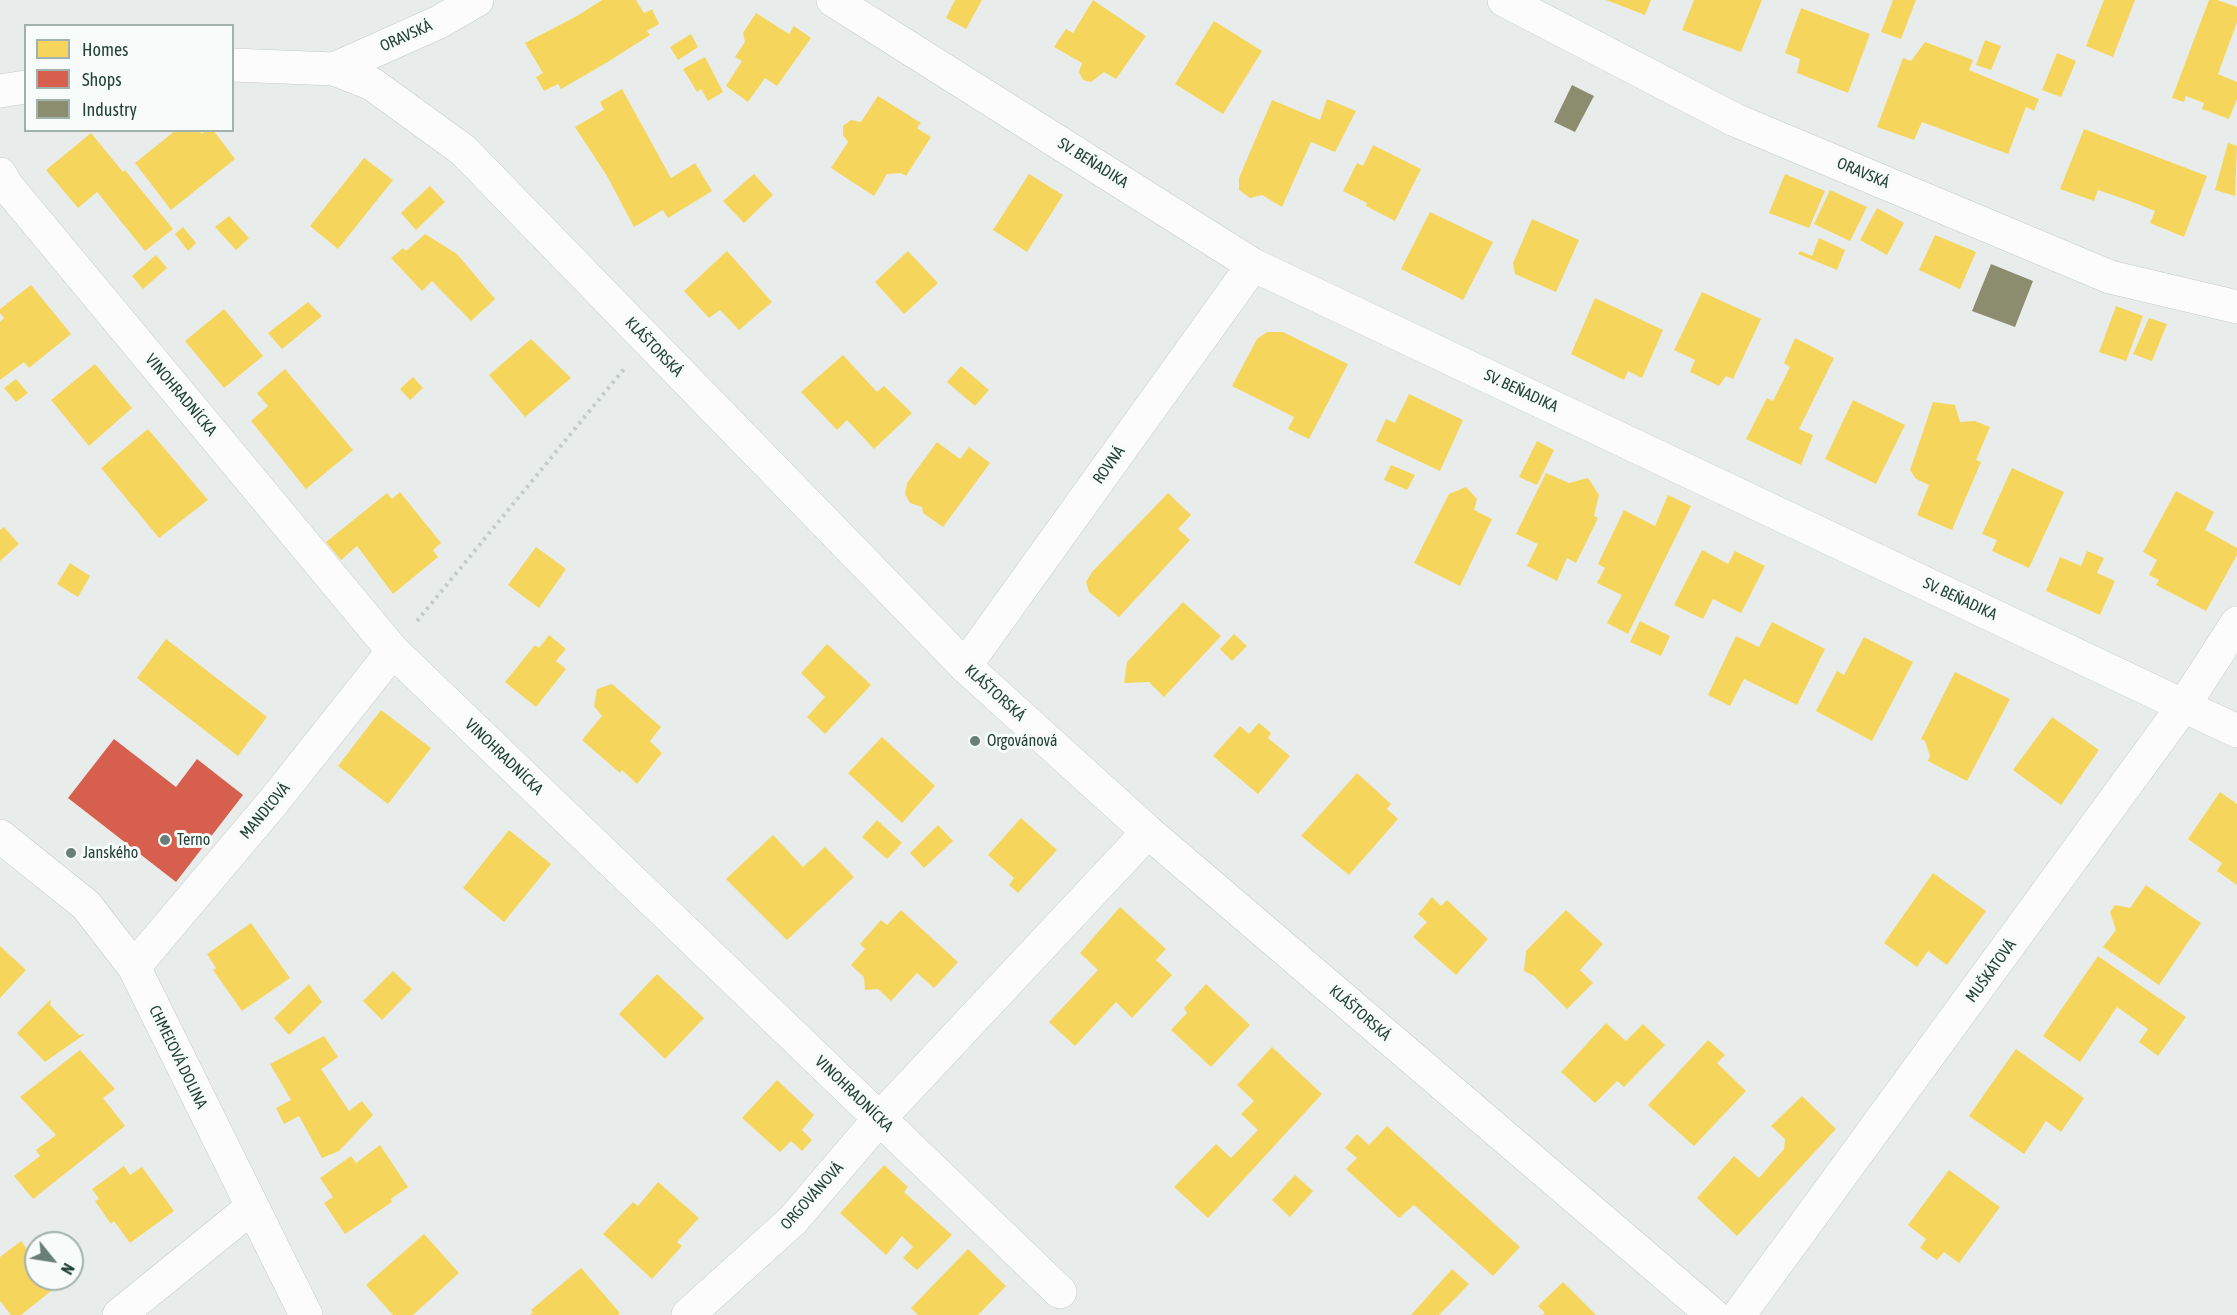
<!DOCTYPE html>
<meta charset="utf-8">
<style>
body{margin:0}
#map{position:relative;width:2237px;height:1315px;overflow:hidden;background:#e8edeb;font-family:"Asap Condensed",sans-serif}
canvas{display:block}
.legend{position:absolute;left:24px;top:24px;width:210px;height:108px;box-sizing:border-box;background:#f7fbf9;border:2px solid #a3b1ad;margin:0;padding:8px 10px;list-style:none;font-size:18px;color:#24423a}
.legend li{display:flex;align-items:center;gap:12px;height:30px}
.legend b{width:30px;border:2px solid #a3b1ad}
.north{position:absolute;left:24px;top:1231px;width:60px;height:60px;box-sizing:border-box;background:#f7fbf9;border:2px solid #a3b1ad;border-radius:50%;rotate:120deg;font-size:16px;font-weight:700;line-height:24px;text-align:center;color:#24423a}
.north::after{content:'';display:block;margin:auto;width:21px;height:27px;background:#697e78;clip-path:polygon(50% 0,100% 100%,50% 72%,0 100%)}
</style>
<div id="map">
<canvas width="2237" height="1315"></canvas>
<ul class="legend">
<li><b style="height:16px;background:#f6d55c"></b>Homes</li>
<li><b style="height:16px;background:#d6604d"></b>Shops</li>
<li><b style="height:16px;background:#8c8c6e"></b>Industry</li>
</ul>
<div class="north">N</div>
</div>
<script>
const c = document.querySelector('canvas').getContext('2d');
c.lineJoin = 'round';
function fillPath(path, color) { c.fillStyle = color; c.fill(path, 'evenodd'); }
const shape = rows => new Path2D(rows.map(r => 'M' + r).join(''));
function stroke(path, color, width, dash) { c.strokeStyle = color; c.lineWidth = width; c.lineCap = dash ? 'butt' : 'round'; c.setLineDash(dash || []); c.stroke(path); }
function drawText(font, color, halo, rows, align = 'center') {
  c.font = font + ' "Asap Condensed",sans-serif'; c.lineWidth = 6; c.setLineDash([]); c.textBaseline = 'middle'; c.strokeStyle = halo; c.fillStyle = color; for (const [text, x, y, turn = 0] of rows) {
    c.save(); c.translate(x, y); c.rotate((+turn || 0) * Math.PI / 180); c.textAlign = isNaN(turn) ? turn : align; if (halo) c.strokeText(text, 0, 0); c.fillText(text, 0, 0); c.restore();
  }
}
fillPath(shape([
 [602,0,636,0,644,13,652,9,659,24,647,31,650,35,606,63,561,89,558,84,544,91,536,77,543,73,525,43,577,16],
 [955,0,982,0,966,29,946,18],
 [1093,0,1146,36,1116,79,1104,72,1091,82,1083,80,1079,72,1082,63,1054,47,1066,29,1073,33],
 [1606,0,1651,0,1645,15],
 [1694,0,1762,0,1741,52,1682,30],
 [1893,0,1916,0,1901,39,1881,32],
 [2104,0,2135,0,2113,57,2086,46],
 [2209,0,2217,0,2237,7,2237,22,2218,74,2237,82,2237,99,2229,119,2202,109,2204,103,2186,96,2184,102,2172,98],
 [1801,8,1870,34,1848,93,1797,73,1800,59,1785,53],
 [756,13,789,34,794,26,811,38,777,86,765,78,748,102,726,86,742,61,735,57,745,42,743,33],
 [1214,21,1262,51,1223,114,1175,84],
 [691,34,698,47,678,60,670,47],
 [1985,40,2001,46,1991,70,1976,65],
 [1925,42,1973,60,1969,70,2039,99,2034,111,2026,107,2008,154,1922,122,1914,140,1877,127,1903,58,1911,61],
 [2057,53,2076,61,2061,97,2042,90],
 [705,57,723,92,708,101,701,89,697,92,683,69],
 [622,89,671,178,695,163,712,191,668,218,663,210,634,227,607,176,575,127,604,110,600,102],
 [878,96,921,123,917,128,931,137,906,176,901,173,887,174,874,196,831,168,848,142,843,135,843,126,851,120,861,122],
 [1327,99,1356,111,1335,152,1311,142,1282,207,1262,195,1250,198,1239,190,1239,178,1272,100,1320,120],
 [2084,129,2207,176,2184,237,2150,223,2155,211,2127,200,2098,190,2094,201,2060,189],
 [176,130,199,130,202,134,206,130,213,130,235,159,171,210,135,163],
 [91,133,123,172,125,170,173,229,145,251,97,192,78,208,46,170],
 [2228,143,2237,146,2235,196,2215,190],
 [1373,145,1421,169,1395,221,1366,206,1367,203,1343,191,1357,163,1363,166],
 [364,158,393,180,338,249,310,226],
 [754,174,773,195,744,223,723,201],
 [1029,174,1063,195,1027,252,993,230],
 [1785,174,1825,191,1809,228,1769,213],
 [430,186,445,202,416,230,401,213],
 [1830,190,1867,207,1850,241,1814,224],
 [1877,208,1904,223,1887,255,1860,240],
 [1430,212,1493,242,1463,300,1401,269],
 [229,216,249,238,236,250,215,227],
 [1532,219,1579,240,1556,292,1515,274,1513,263],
 [183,227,196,243,188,251,175,234],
 [425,234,457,254,495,299,471,321,432,281,422,291,391,258,403,248,406,251],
 [1935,235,1976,252,1960,289,1919,270],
 [1819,238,1845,250,1837,270,1798,254,1800,251,1812,256],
 [727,251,772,302,739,330,720,310,709,318,684,291],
 [908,251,938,283,904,314,875,282],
 [156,255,167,268,143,289,132,276],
 [31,285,71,334,29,368,24,362,0,380,0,322,4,318,0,313,0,309],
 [1702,292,1761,319,1733,379,1726,376,1719,386,1690,372,1695,360,1674,350],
 [1595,298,1663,330,1642,378,1628,371,1624,380,1571,354],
 [308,302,322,316,282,349,268,333],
 [2116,306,2143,316,2126,361,2099,352],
 [224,309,263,356,224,388,185,341],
 [2149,318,2167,324,2152,361,2133,354],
 [1267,332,1283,332,1348,364,1309,439,1288,429,1294,417,1232,386,1257,339],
 [1795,338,1834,358,1799,429,1813,435,1801,465,1746,439,1767,398,1773,401,1790,367,1784,363],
 [531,339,571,378,525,417,489,375],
 [843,355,877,392,884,386,912,413,874,449,847,420,837,430,801,392],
 [95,364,132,408,89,446,51,400],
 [961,366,989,390,975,406,947,382],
 [285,369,353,450,306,489,251,421,268,406,257,393],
 [413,377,423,388,410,400,400,389],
 [16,379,28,393,16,402,4,388],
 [1409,394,1463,420,1440,471,1376,441,1386,419,1395,423],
 [1853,400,1905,425,1876,484,1825,459],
 [1933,402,1955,405,1960,422,1975,421,1990,427,1976,460,1981,462,1952,530,1917,515,1929,485,1916,479,1910,470],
 [148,429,208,500,159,538,101,468],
 [1537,441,1554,450,1537,485,1519,477],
 [937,442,960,459,969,447,990,463,943,527,923,513,922,507,910,503,905,494,907,483],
 [1391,465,1415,475,1407,490,1384,480],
 [2012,468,2064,492,2029,568,1992,551,1997,540,1982,534],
 [1546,473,1569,483,1588,478,1599,495,1594,516,1598,518,1576,563,1567,558,1557,581,1527,566,1538,544,1516,534],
 [1466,487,1477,499,1474,510,1492,519,1460,586,1414,563,1449,494],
 [2176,491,2214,512,2205,530,2237,548,2237,555,2206,611,2156,585,2159,580,2149,575,2157,560,2143,552],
 [400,492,441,543,433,550,438,557,393,594,357,546,341,560,326,542,387,493,392,499],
 [1168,493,1191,515,1178,529,1190,540,1119,617,1089,592,1086,582,1092,572],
 [1668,495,1691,506,1628,634,1607,623,1622,595,1597,583,1605,568,1598,564,1624,510,1655,526],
 [4,527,19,544,0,561,0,530],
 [536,547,566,569,539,608,508,585],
 [1702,550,1728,564,1735,551,1765,566,1741,613,1713,599,1703,619,1674,605],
 [2087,551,2104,558,2097,573,2115,581,2100,615,2046,591,2060,557,2081,566],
 [70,563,90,576,78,597,57,584],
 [1183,602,1221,636,1164,697,1149,682,1124,683,1127,662],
 [1640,621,1670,636,1661,656,1630,642],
 [1772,622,1825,649,1797,705,1744,679,1730,706,1708,695,1736,636,1759,647],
 [1234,634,1247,646,1232,661,1220,649],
 [549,635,566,649,556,661,566,669,536,707,505,682,535,645,539,648],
 [1864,637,1913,662,1872,741,1816,711,1837,671,1844,675],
 [166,639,267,717,238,756,137,678],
 [827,644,871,685,825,734,807,717,825,697,801,673],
 [1955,672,2010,699,1967,781,1928,761,1930,756,1925,741,1921,739],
 [612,684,661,727,650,741,662,753,637,784,622,770,620,773,582,740,602,716,594,706,597,689],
 [381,710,431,748,388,804,338,766],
 [2052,717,2099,750,2061,805,2013,770],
 [1259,723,1271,733,1268,738,1290,756,1258,794,1213,756,1240,726,1249,734],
 [882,737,935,786,902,823,848,773],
 [1357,773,1391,804,1387,809,1398,819,1349,875,1301,836],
 [2220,792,2237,804,2237,885,2217,871,2222,863,2188,839],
 [1021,818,1057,850,1018,893,1009,885,1014,878,988,855],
 [877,820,902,843,887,859,862,837],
 [938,825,953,841,924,868,910,853],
 [509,830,551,864,504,922,463,888],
 [773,835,803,867,825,847,854,877,787,940,726,879],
 [1933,873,1986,911,1947,965,1928,951,1917,967,1884,943],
 [2146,885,2201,923,2159,985,2103,947,2116,930,2110,912,2115,905,2130,908],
 [1432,897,1441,906,1447,900,1488,939,1456,975,1413,937,1427,922,1418,914],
 [1120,907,1166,949,1156,960,1172,975,1132,1018,1116,1002,1075,1046,1049,1022,1098,970,1080,953],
 [901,910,958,962,934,988,917,973,891,1001,878,989,865,990,864,977,851,965,865,949,860,944,881,920,887,925],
 [1566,910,1603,944,1580,970,1593,983,1567,1009,1534,976,1524,971,1526,951],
 [251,923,290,978,242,1011,213,970,216,968,207,954],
 [0,946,26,970,0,998],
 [2098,956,2186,1017,2158,1056,2139,1042,2148,1029,2117,1007,2080,1062,2043,1036],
 [393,971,412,989,382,1020,363,1001],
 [657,974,704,1018,665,1059,619,1014],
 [309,984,322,1002,289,1035,274,1018],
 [1206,984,1250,1025,1211,1067,1171,1030,1187,1013,1184,1008],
 [51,999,50,1005,79,1035,85,1034,45,1062,17,1033],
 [1606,1023,1626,1041,1643,1024,1665,1045,1624,1087,1617,1081,1595,1103,1561,1072],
 [324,1036,338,1057,321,1069,349,1111,362,1101,373,1115,339,1151,322,1158,299,1116,284,1124,276,1108,291,1100,270,1064],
 [1708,1040,1725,1055,1717,1063,1746,1091,1694,1146,1648,1105],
 [1272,1047,1322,1094,1208,1218,1174,1187,1216,1144,1231,1158,1258,1130,1241,1114,1254,1101,1237,1085],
 [2016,1049,2084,1098,2061,1132,2046,1121,2024,1154,1969,1116],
 [80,1050,115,1089,103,1098,125,1126,33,1199,14,1176,40,1156,36,1150,56,1135,20,1097],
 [777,1080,814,1115,802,1130,812,1140,802,1151,791,1141,780,1152,742,1118],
 [1802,1096,1836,1129,1737,1236,1697,1198,1734,1156,1759,1178,1784,1149,1785,1139,1771,1126],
 [1387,1126,1520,1247,1493,1276,1414,1205,1399,1218,1346,1169,1357,1158,1345,1148,1357,1134,1369,1145],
 [380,1145,408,1187,391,1199,392,1202,345,1234,324,1203,333,1197,320,1178,351,1156,356,1163],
 [884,1165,908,1187,904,1192,952,1235,917,1270,903,1258,913,1247,902,1236,886,1255,840,1213],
 [124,1166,130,1175,142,1167,174,1211,130,1243,114,1221,111,1224,95,1201,99,1199,92,1189],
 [1949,1170,2000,1207,1959,1263,1944,1252,1937,1260,1920,1248,1926,1239,1908,1225],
 [1295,1175,1313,1191,1290,1217,1272,1200],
 [658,1182,699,1218,677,1242,682,1246,652,1279,603,1234,633,1202,638,1206],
 [424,1234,459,1273,413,1315,393,1315,366,1285],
 [21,1241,36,1261,36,1279,50,1279,56,1287,21,1315,11,1315,0,1301,0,1257],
 [968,1249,1006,1286,978,1315,918,1315,911,1308],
 [581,1268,620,1313,618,1315,530,1315,533,1312,531,1310],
 [1452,1269,1469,1284,1439,1315,1411,1315],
 [1563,1282,1596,1315,1542,1315,1545,1313,1538,1306]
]), '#f6d55c');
fillPath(shape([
 [114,739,176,787,197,759,243,795,176,882,68,798]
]), '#d6604d');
fillPath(shape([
 [1572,85,1594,96,1575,132,1554,122],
 [1991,264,2033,281,2015,327,1972,311]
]), '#8c8c6e');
const minor = shape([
 [833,0,1253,265,2237,731],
 [1504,0,1735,120,2110,277,2237,307],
 [334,69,439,22,477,0],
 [0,174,7,186,393,651,1060,1292],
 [965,666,1253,265],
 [0,836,86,905,134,967,306,1315],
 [134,967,274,801,393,651],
 [119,1315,251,1208],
 [688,1315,793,1220,880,1118,1148,832],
 [1739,1315,2184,705,2237,623]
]);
const tertiary = shape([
 [232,65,334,69,372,84,463,150,965,666,1148,832,1713,1315],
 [0,91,26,87]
]);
stroke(minor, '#c5cac8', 34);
stroke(tertiary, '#c5cac8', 34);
stroke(shape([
 [417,621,624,369]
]), '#c3ccca', 4, [3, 4.5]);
stroke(minor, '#fcfcfc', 33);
stroke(tertiary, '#fcfcfc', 33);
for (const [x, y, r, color] of [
 [975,741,6,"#697e78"],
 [165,840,6,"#697e78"],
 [71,853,6,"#697e78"]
]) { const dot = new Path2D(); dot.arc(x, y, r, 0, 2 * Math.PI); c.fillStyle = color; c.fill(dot); stroke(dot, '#f7fbf9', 2); }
drawText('16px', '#24423a', '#f7fbf9', [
 ["ORAVSKÁ",406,36,-24],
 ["SV. BEŇADIKA",1093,163,32],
 ["ORAVSKÁ",1863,173,23],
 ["KLÁŠTORSKÁ",654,347,46],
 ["SV. BEŇADIKA",1521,391,25],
 ["VINOHRADNÍCKA",181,395,50],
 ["ROVNÁ",1109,465,-54],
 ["SV. BEŇADIKA",1960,599,25],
 ["KLÁŠTORSKÁ",995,693,42],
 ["VINOHRADNÍCKA",504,757,44],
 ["MANDĽOVÁ",265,811,-50],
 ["MUŠKÁTOVÁ",1991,971,-54],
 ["KLÁŠTORSKÁ",1360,1013,41],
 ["CHMEĽOVÁ DOLINA",178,1057,64],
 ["VINOHRADNÍCKA",854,1094,44],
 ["ORGOVÁNOVÁ",812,1196,-48]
]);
drawText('16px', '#24423a', '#f7fbf9', [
 ["Orgovánová",987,741],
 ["Terno",177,840],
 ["Janského",83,853]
], 'left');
</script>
